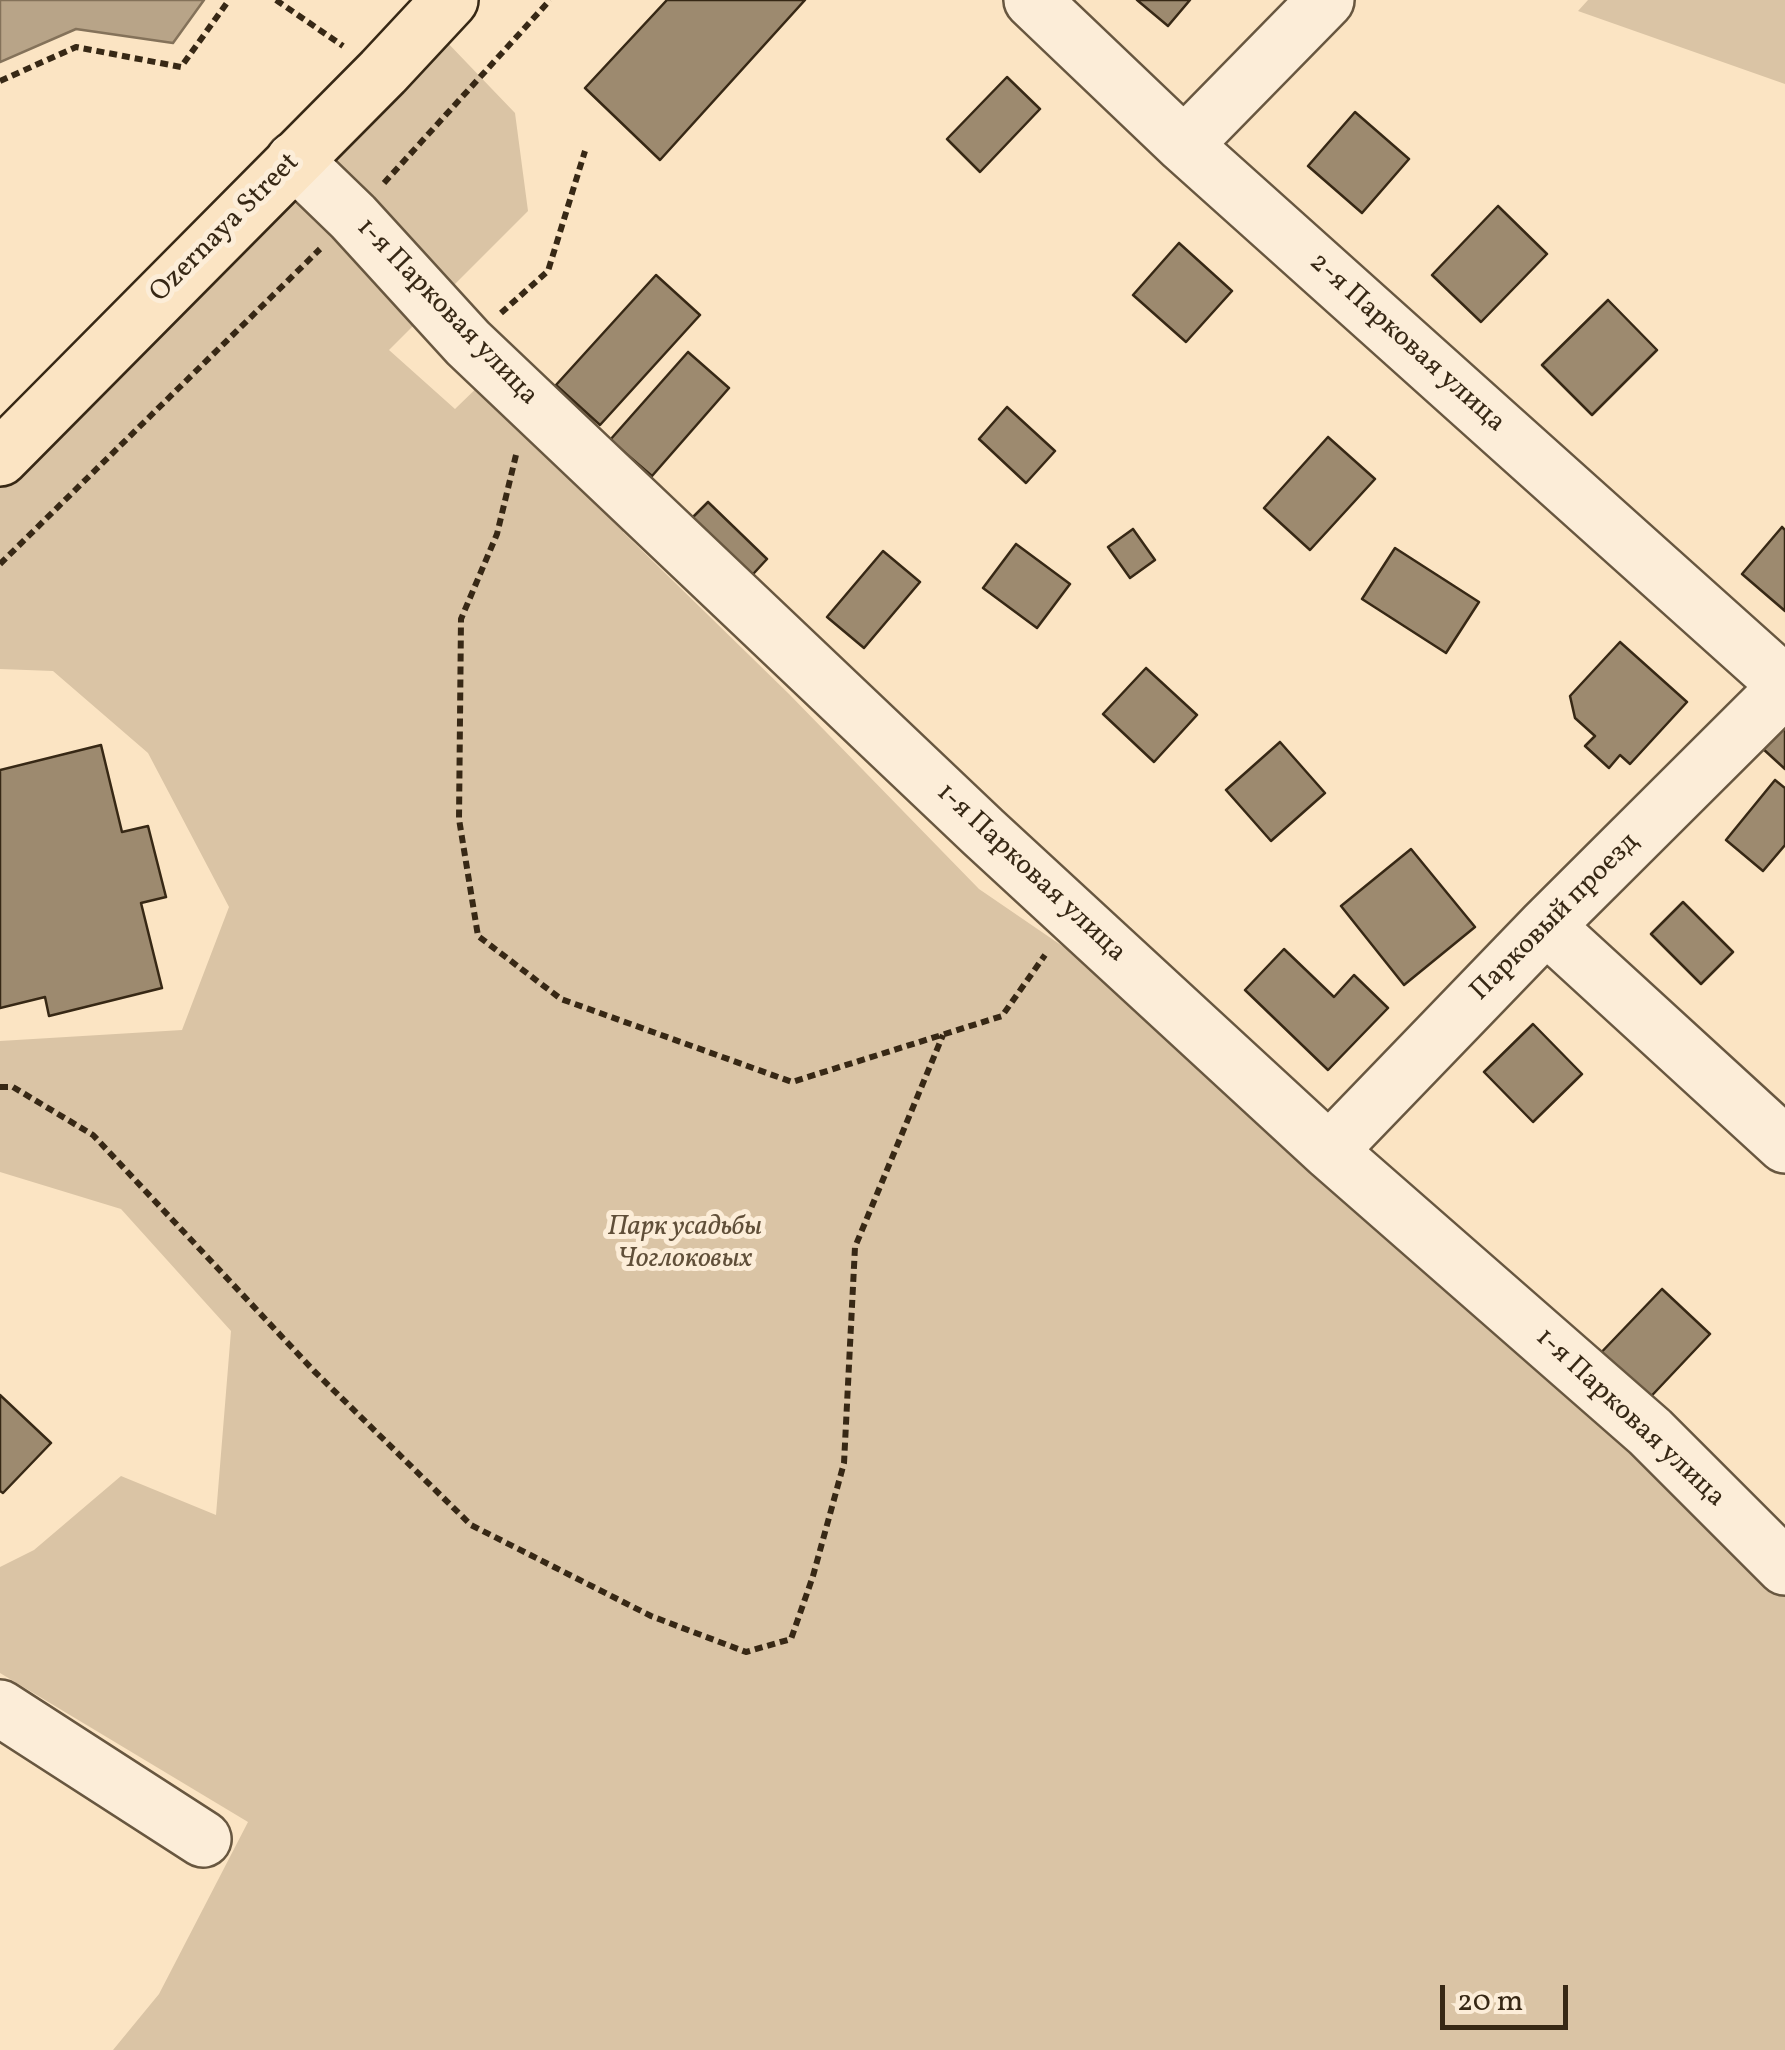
<!DOCTYPE html>
<meta charset="utf-8">
<style>
body{margin:0}
#map{position:relative;width:1785px;height:2050px;overflow:hidden;background:#fbe4c3;font-family:Vollkorn,serif}
canvas{display:block}
.scale{position:absolute;left:1440px;top:1985px;width:128px;height:45px;box-sizing:border-box;border:5px solid #372815;border-top:0;padding-left:12px;font-size:30px;line-height:35px;white-space:nowrap;color:#372815;-webkit-text-stroke:8px #fcedd8;paint-order:stroke}
</style>
<div id="map">
<canvas width="1785" height="2050"></canvas>
<div class="scale">20 m</div>
</div>
<script>
const c = document.querySelector('canvas').getContext('2d');
c.lineJoin = 'round';
function fillPath(path, color) { c.fillStyle = color; c.fill(path, 'evenodd'); }
const shape = rows => new Path2D(rows.map(r => 'M' + r).join(''));
function stroke(path, color, width, dash) { c.strokeStyle = color; c.lineWidth = width; c.lineCap = dash ? 'butt' : 'round'; c.setLineDash(dash || []); c.stroke(path); }
function drawText(font, color, halo, rows, align = 'center') {
  c.font = font + ' Vollkorn,serif'; c.lineWidth = 10; c.setLineDash([]); c.textBaseline = 'middle'; c.strokeStyle = halo; c.fillStyle = color; for (const [text, x, y, turn = 0] of rows) {
    c.save(); c.translate(x, y); c.rotate((+turn || 0) * Math.PI / 180); c.textAlign = isNaN(turn) ? turn : align; if (halo) c.strokeText(text, 0, 0); c.fillText(text, 0, 0); c.restore();
  }
}
fillPath(shape([
 [1588,0,1785,0,1785,84,1578,11],
 [443,38,515,113,528,211,389,350,455,409,490,375,630,516,623,532,789,694,979,889,1112,980,1687,1489,1785,1593,1785,2050,113,2050,159,1994,248,1822,0,1673,0,1567,34,1550,121,1476,216,1515,231,1331,121,1209,0,1172,0,1041,182,1030,229,907,148,753,53,671,0,669,0,479]
]), '#dac4a5');
const water = shape([
 [0,0,204,0,173,43,76,29,0,62,0,0]
]);
fillPath(water, '#b8a488');
stroke(water, '#84725a', 2.5);
const building = shape([
 [667,0,805,0,660,160,585,88,667,0],
 [1137,0,1190,0,1168,26,1137,0],
 [1007,77,1040,109,980,172,947,139,1007,77],
 [1355,112,1409,159,1362,213,1308,166,1355,112],
 [1498,206,1547,254,1481,322,1432,275,1498,206],
 [1179,243,1232,291,1186,342,1133,295,1179,243],
 [656,275,700,315,600,425,556,385,656,275],
 [1608,300,1657,350,1592,415,1542,365,1608,300],
 [688,352,729,388,652,476,610,440,688,352],
 [1007,407,1055,451,1026,483,979,439,1007,407],
 [1328,437,1375,479,1310,550,1264,508,1328,437],
 [708,502,767,559,743,585,683,527,708,502],
 [1782,527,1785,530,1785,611,1742,574,1782,527],
 [1133,529,1155,560,1130,578,1108,547,1133,529],
 [1016,544,1070,584,1037,628,983,588,1016,544],
 [1395,548,1479,602,1446,653,1362,599,1395,548],
 [883,551,920,582,864,648,827,617,883,551],
 [1620,642,1687,702,1630,764,1620,755,1609,768,1585,746,1595,736,1575,718,1570,696,1620,642],
 [1146,668,1197,715,1154,762,1103,714,1146,668],
 [1785,698,1785,769,1750,737,1785,698],
 [1280,742,1325,793,1271,841,1226,790,1280,742],
 [101,745,122,832,148,826,166,897,141,903,162,988,49,1016,45,997,0,1008,0,770,101,745],
 [1775,780,1785,788,1785,845,1763,871,1726,840,1775,780],
 [1411,849,1475,927,1404,985,1341,906,1411,849],
 [1683,902,1733,952,1701,984,1651,934,1683,902],
 [1284,949,1334,997,1354,975,1388,1008,1328,1070,1245,990,1284,949],
 [1533,1024,1582,1074,1533,1122,1484,1072,1533,1024],
 [1662,1289,1710,1334,1641,1407,1593,1361,1662,1289],
 [0,1395,51,1443,3,1493,0,1491,0,1395]
]);
fillPath(building, '#9d8a6f');
stroke(building, '#372815', 2.5);
const minor = shape([
 [1032,0,1184,145,1785,684],
 [1184,145,1326,0],
 [294,160,353,217,468,343,983,832,1329,1151,1650,1432,1785,1567],
 [1546,926,1785,1145],
 [1329,1151,1546,926,1785,688],
 [0,1708,203,1839]
]);
const major = shape([
 [0,458,383,72,450,0]
]);
stroke(minor, '#685740', 60);
stroke(major, '#372815', 60);
stroke(shape([
 [276,0,343,46],
 [0,81,76,47,181,67,229,0],
 [384,183,550,0],
 [501,313,548,271,585,151],
 [516,455,497,534,461,619,459,819,478,936,561,999,792,1082,1002,1016,1045,955],
 [0,564,320,249],
 [0,1087,13,1087,93,1135,314,1371,471,1525,651,1616,746,1652,791,1639,813,1576,844,1463,855,1247,943,1035]
]), '#372815', 6, [8, 5]);
stroke(minor, '#fcedd8', 55);
stroke(major, '#fbe4c3', 55);
drawText('28px', '#372815', '#fcedd8', [
 ["Ozernaya Street",226,229,-45],
 ["1-я Парковая улица",446,313,46],
 ["2-я Парковая улица",1406,344,42],
 ["1-я Парковая улица",1030,874,43],
 ["Парковый проезд",1556,918,-45],
 ["1-я Парковая улица",1629,1419,43]
]);
drawText('italic 28px', '#604f39', '#fcedd8', [
 ["Парк усадьбы",685,1229],
 ["Чоглоковых",685,1261]
]);
</script>
